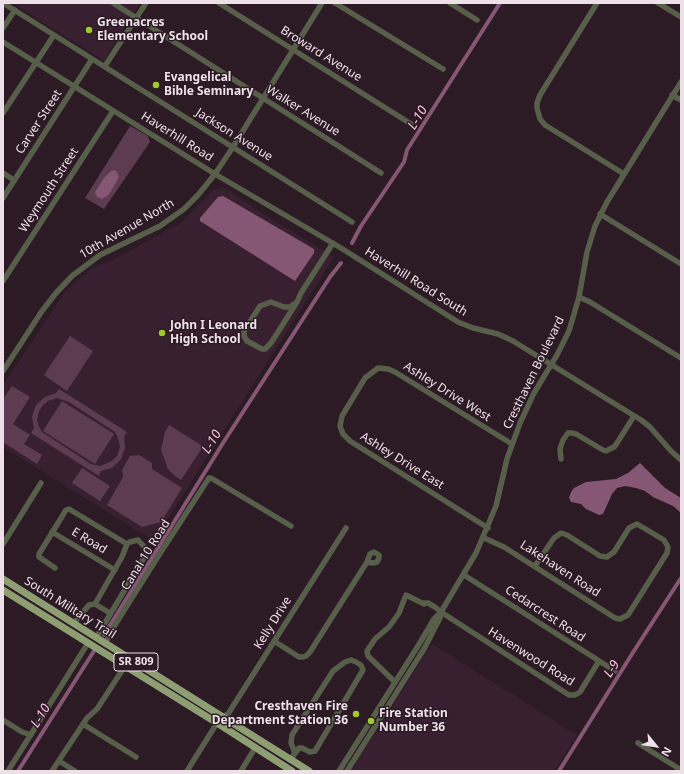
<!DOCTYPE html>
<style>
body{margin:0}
#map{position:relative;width:684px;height:774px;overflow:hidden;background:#2c1a25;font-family:"Noto Sans",sans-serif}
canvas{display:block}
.frame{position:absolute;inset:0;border:4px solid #ede0e8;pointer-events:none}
.north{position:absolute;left:636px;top:726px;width:40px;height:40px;-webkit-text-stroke:3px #2c1a25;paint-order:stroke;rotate:120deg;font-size:11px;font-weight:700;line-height:16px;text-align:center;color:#ede0e8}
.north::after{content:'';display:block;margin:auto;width:14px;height:18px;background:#ede0e8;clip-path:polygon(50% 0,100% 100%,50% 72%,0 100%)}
</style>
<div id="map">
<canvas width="684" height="774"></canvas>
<div class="frame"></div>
<div class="north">N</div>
</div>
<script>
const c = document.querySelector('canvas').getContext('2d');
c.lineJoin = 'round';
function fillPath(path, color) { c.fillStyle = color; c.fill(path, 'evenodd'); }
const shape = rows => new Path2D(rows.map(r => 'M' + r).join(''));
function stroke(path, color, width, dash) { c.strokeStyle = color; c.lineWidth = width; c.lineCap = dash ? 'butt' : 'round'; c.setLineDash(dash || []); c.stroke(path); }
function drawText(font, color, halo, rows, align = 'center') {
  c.font = font + ' "Noto Sans",sans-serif'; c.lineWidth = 3; c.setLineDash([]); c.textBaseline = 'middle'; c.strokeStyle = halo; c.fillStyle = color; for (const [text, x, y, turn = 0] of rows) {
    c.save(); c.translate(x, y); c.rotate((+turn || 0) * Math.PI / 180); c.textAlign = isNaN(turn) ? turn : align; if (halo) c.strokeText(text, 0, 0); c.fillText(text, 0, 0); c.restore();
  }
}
fillPath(shape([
 [12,3,140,3,104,61],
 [224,187,257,210,334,257,154,541,3,447,3,385,65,292,92,268,117,258,182,222,213,190],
 [432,644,577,735,555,771,351,771]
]), '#382030');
fillPath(shape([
 [130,126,148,136,150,142,104,209,85,198],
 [70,336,93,351,67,391,44,375],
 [12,386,30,397,13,424,30,435,24,444,42,455,37,464,3,442,3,399],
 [59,389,127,432,124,436,125,448,121,459,112,468,101,471,99,476,31,433,34,428,32,417,36,405,45,397,56,393],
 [57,398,69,402,115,432,118,438,120,447,117,456,112,461,100,466,91,464,42,432,39,427,37,420,39,411,43,405,48,401],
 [62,401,114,434,95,464,43,431],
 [169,425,201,445,202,448,181,480,175,476,168,469,161,450,165,432],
 [139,455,152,463,152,469,182,488,161,522,142,527,107,505,123,477,122,470,130,456],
 [82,468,110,486,100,501,72,483]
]), '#5d3c51');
fillPath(shape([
 [115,170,117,172,119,177,110,193,107,196,102,199,97,197,95,192,104,178,111,171],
 [223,196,314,249,314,253,295,281,200,221,200,218,218,197],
 [640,463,665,488,681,498,681,513,673,506,653,497,645,491,636,488,625,486,617,488,612,494,603,514,599,515,586,509,581,504,571,502,569,498,571,492,574,488,586,482,616,479,628,473]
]), '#855775');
stroke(shape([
 [352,243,361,226,404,162,407,150,500,3],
 [104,635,223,443,330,277,341,263],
 [18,771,94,651],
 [559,771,632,654,681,578]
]), '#855775', 4);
stroke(shape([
 [3,3,352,222],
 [113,3,381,173],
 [219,3,411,124],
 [335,3,443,69],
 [450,3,477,20],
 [597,3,540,95,537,103,537,108,540,119,545,125,624,174],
 [658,3,681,17],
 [3,28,15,10],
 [3,42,215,174,341,248,458,322,473,328,498,334,513,341,641,420,650,427,671,451,681,460],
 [105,66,146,3],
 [672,95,681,100],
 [3,113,54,35],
 [3,173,14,180],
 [3,198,92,59],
 [600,214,681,264],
 [3,281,113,111],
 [579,297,590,302,681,358],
 [297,302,271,343,265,349,262,349,247,341,244,336,244,331,260,306,271,302,284,307,290,307,297,302,301,293,333,243],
 [3,371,42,311,56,293,72,276,100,255,160,226,184,209,198,195,215,174,233,147,322,3],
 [561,459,560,449,563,440,568,433,572,433,576,434,603,450,606,451,614,447,617,443,634,416],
 [488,528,350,441,343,434,340,426,342,416,365,378,378,368,388,369,395,372,512,444],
 [52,532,115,570],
 [484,538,504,547,615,618,620,619,628,615,667,553,668,547,664,540,637,524,629,528,614,552,607,557,600,556,567,535,561,533,554,538,535,566],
 [3,544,41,483],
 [55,568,39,557,39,554,66,510,69,509,127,544,130,542,138,540,148,551,96,638],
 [464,575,615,671],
 [422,603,428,603,435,607,441,612,569,695,575,695,580,692,599,661],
 [95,604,122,557,127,544],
 [95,604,108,612,111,612],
 [73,624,89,605,95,604],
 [274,641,299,657,303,657,306,656,310,652,367,562,370,554,374,552,379,555,379,558,377,562,373,563,367,562],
 [105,644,113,628,159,555,209,478,211,478,291,526],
 [395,682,368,656,367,651,375,639,389,627,399,613,406,595,424,604],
 [211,719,218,719,228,714,346,528],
 [3,720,22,732,31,735],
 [83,724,136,757],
 [638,743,681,770],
 [290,760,299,748,302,748,310,752,315,751,363,670,361,665,356,662,351,660,345,662,333,671,292,735,291,743,295,753],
 [59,761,75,771],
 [8,771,88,643],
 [52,771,87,718,97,709,125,666,132,664,138,664],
 [187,771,217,723],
 [241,771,255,748],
 [339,771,418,646,434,619,441,612,476,553,496,506,507,459,520,423,534,393,557,355,569,331,579,297,587,252,595,226,607,202,681,82],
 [347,771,424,649,440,618,441,612]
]), '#575f4b', 5.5);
stroke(shape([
 [3,579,309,771],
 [3,590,217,723,292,771]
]), '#8e9e73', 7);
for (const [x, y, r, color] of [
 [89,30,4,"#9eca2e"],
 [156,85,4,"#9eca2e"],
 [162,333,4,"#9eca2e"],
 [356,714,4,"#9eca2e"],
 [371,721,4,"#9eca2e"]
]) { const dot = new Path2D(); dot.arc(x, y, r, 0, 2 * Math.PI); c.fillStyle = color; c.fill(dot); stroke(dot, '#2c1a25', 1.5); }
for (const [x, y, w] of [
 [136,662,44]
]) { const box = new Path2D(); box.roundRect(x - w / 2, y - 9, w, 18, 3); c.fillStyle = '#2c1a25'; c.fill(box); stroke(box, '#ede0e8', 1); }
drawText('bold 11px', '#ede0e8', null, [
 ["SR 809",136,662]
]);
drawText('bold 12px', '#ede0e8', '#2c1a25', [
 ["Greenacres",97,23],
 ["Elementary School",97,37],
 ["Evangelical",164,78],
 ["Bible Seminary",164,92],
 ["John I Leonard",170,326],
 ["High School",170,340],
 ["Cresthaven Fire",348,707,"right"],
 ["Department Station 36",348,721,"right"],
 ["Fire Station",379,714],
 ["Number 36",379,728]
], 'left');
drawText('12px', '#ede0e8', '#2c1a25', [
 ["Broward Avenue",321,54,32],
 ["Walker Avenue",303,111,32],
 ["Carver Street",39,122,-57],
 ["Jackson Avenue",234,135,32],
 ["Haverhill Road",177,137,32],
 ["Weymouth Street",49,190,-57],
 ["10th Avenue North",127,229,-30],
 ["Haverhill Road South",416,282,32],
 ["Cresthaven Boulevard",534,373,-64],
 ["Ashley Drive West",447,392,32],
 ["Ashley Drive East",402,461,32],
 ["E Road",89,541,31],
 ["Canal 10 Road",146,555,-58],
 ["Lakehaven Road",560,569,33],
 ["South Military Trail",70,608,32],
 ["Cedarcrest Road",545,614,33],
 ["Kelly Drive",273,623,-58],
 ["Havenwood Road",531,657,32]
]);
drawText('italic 13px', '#fbc0e5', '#2c1a25', [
 ["L-10",418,118,-58],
 ["L-10",212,442,-58],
 ["L-9",612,669,-58],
 ["L-10",41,716,-58]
]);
</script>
